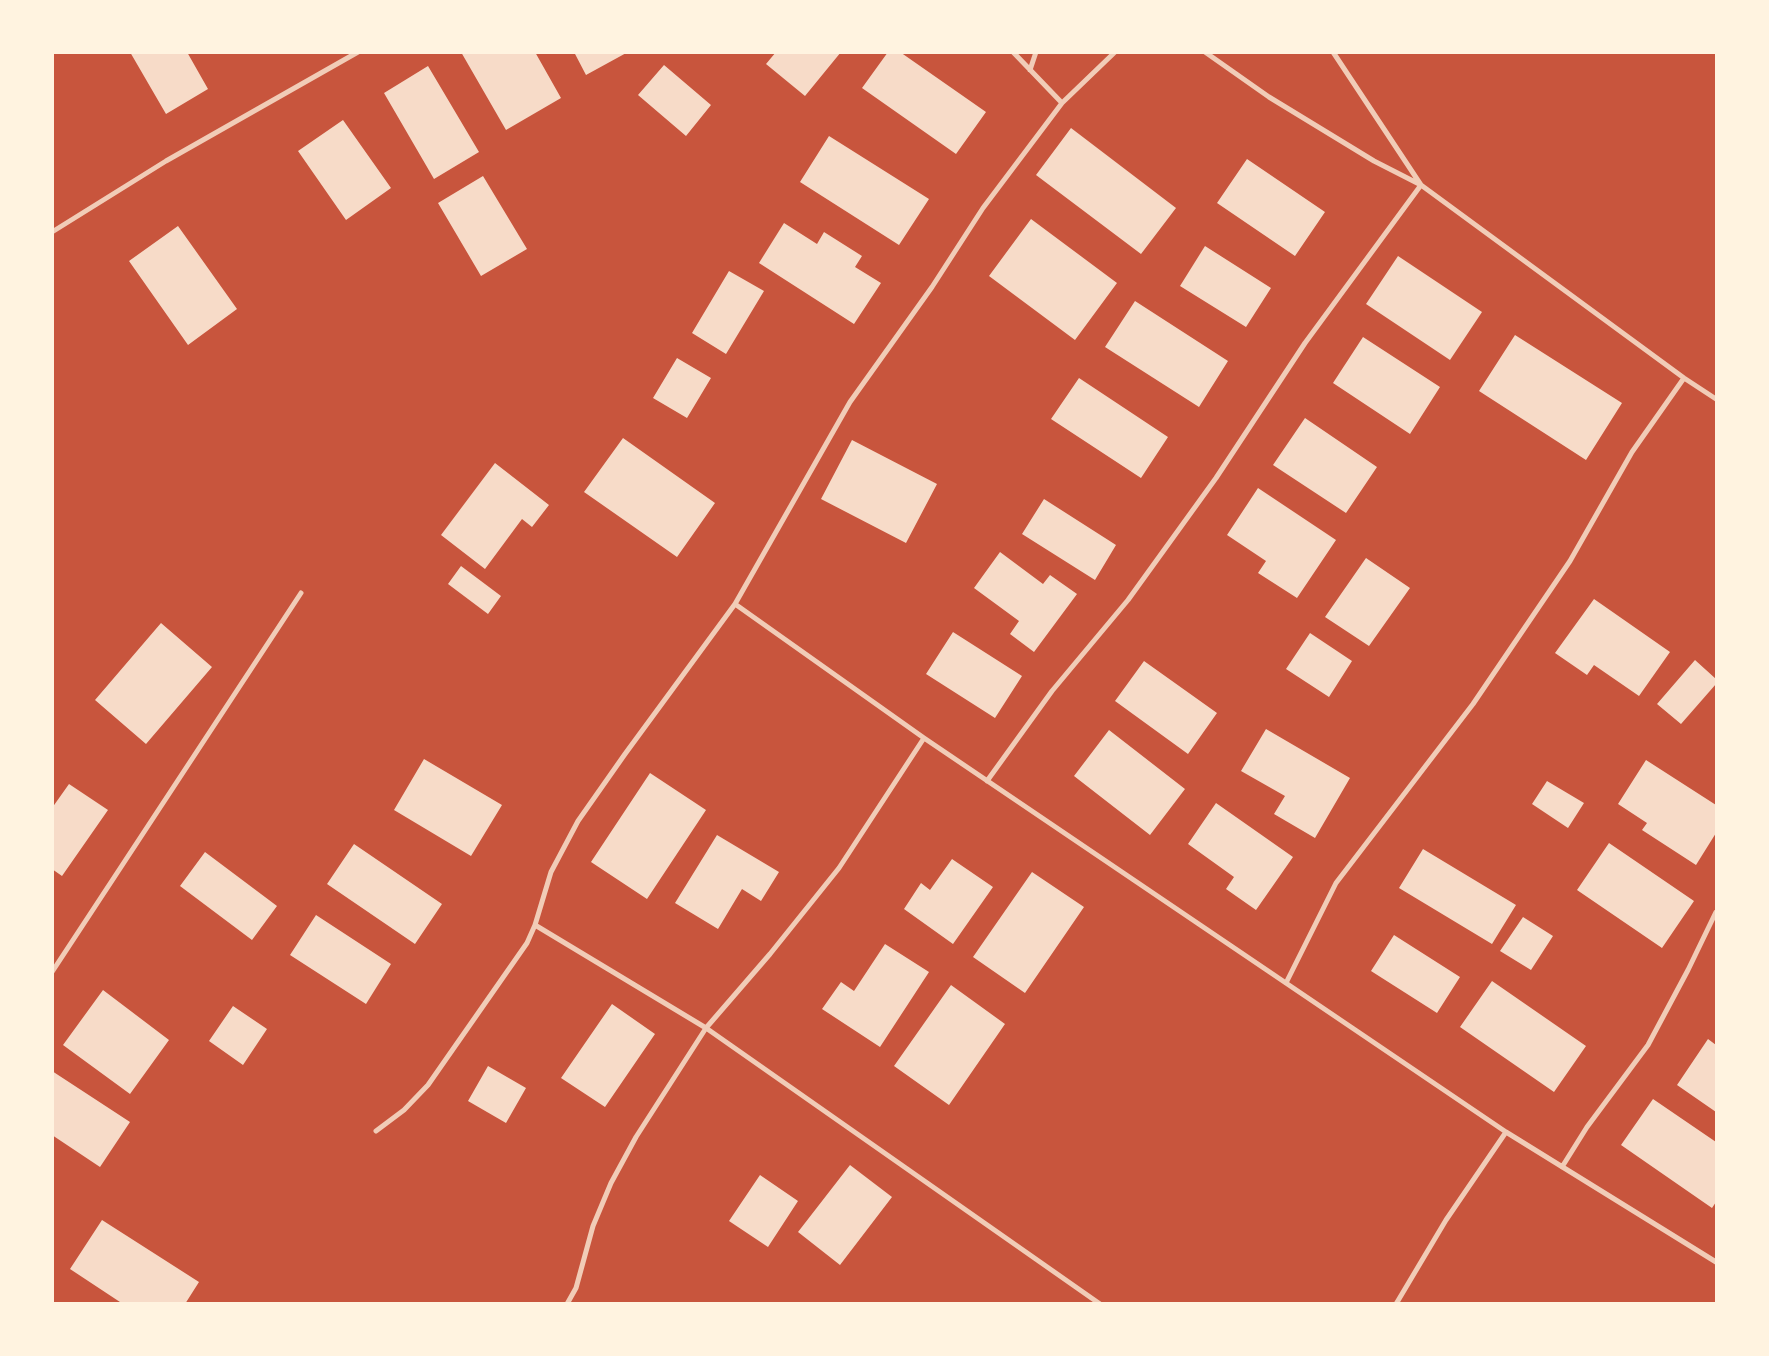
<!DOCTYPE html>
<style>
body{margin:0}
#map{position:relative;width:1769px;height:1356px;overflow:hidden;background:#c8553d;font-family:Georgia,serif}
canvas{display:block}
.frame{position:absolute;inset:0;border:54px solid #fff3e0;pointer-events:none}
</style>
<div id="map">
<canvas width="1769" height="1356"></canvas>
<div class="frame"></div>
</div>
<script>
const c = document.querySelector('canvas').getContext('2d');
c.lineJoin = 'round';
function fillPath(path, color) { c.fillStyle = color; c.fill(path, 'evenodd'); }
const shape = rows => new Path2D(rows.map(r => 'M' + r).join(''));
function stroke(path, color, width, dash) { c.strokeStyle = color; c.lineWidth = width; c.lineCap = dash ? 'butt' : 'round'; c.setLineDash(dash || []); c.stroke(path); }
fillPath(shape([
 [130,52,187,52,208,89,166,114],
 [461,52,535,52,561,98,506,130],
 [574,52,628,52,586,75],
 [776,52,841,52,805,96,766,64],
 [888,52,900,52,986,112,956,154,862,88],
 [664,65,711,105,686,136,638,95],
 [428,66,479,152,434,179,384,93],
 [343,120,391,188,346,220,298,151],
 [1071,128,1176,208,1141,254,1036,175],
 [829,136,929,199,899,245,800,182],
 [1247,159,1325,212,1295,256,1217,203],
 [483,176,527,249,481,276,438,203],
 [1031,219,1117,283,1075,340,989,276],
 [784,223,817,244,824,232,862,256,855,267,881,283,854,324,759,263],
 [178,226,237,309,188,345,129,261],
 [1205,246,1271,288,1246,327,1180,286],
 [1398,256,1482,312,1450,360,1366,304],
 [729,271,764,291,726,354,692,333],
 [1135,301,1228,361,1199,407,1105,347],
 [1515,335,1622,403,1586,460,1479,391],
 [1363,337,1440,387,1410,434,1333,383],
 [677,358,711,378,687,418,653,398],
 [1079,378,1168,437,1141,478,1051,419],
 [1305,418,1377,467,1346,513,1273,465],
 [623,438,715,503,677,557,584,492],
 [852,440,937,484,906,543,821,499],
 [495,463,549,505,532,527,522,519,485,569,441,535],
 [1258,488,1336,540,1297,598,1258,573,1266,561,1227,535],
 [1044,499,1116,545,1095,580,1022,534],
 [1000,552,1043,584,1050,575,1077,594,1034,652,1010,634,1019,621,974,588],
 [1366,558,1410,588,1369,646,1325,617],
 [461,566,501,596,488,614,448,584],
 [1594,599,1670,652,1639,696,1594,665,1587,675,1555,653],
 [161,623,212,667,146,744,95,700],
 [953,632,1022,676,995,718,926,674],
 [1310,633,1352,661,1329,697,1286,669],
 [1695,660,1716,679,1716,684,1681,724,1657,704],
 [1144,661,1217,713,1188,754,1115,701],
 [1266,729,1350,778,1315,838,1274,814,1285,796,1241,771],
 [1109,730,1185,789,1150,835,1074,776],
 [424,759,502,805,471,856,394,810],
 [1646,760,1716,805,1716,833,1696,865,1642,830,1647,823,1618,804],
 [650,773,706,810,647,899,591,862],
 [1547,781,1584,803,1568,828,1532,804],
 [69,784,108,810,62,876,52,869,52,808],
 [1216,803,1293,857,1256,910,1226,889,1234,877,1188,844],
 [717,835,779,872,761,901,742,889,718,929,675,903],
 [1609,843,1694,901,1662,948,1577,890],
 [354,844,442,904,415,944,327,884],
 [1423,849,1516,905,1492,944,1399,888],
 [205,852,277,906,252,940,180,886],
 [952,859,993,887,953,944,904,909,921,883,930,890],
 [1032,872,1084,907,1025,993,973,957],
 [316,915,391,964,366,1004,290,955],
 [1523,917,1553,936,1531,970,1500,951],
 [1394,935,1460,977,1437,1013,1371,971],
 [885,944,929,972,880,1047,822,1009,841,982,854,991],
 [1492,981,1586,1046,1554,1092,1460,1027],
 [951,985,1005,1024,949,1105,894,1066],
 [103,990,169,1040,130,1094,63,1045],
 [612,1004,655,1034,605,1107,561,1078],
 [233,1006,267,1029,243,1065,209,1041],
 [1708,1039,1716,1045,1716,1112,1677,1085],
 [488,1066,526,1088,506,1123,468,1101],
 [52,1071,130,1122,100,1167,52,1135],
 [1653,1099,1716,1142,1716,1202,1712,1208,1621,1145],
 [850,1165,892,1197,840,1265,798,1232],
 [760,1175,798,1201,768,1247,729,1221],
 [102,1220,199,1282,185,1304,123,1304,70,1269]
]), '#f7dbc8');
stroke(shape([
 [1013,52,1062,103],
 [1205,52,1269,97,1374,161,1421,185,1684,378,1716,399],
 [1030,70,1036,52],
 [52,232,166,161,358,52],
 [735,604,924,738,1506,1132,1716,1262],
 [987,781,1052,691,1128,600,1216,478,1305,343,1421,185,1333,52],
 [535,925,706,1028,1100,1304],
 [52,972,301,593],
 [1286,983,1336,883,1473,704,1570,561,1632,452,1684,378],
 [376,1131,404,1110,428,1085,527,943,535,925,551,872,578,821,625,754,735,604,850,402,932,287,983,208,1062,103,1115,52],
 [1562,1167,1587,1127,1648,1045,1688,970,1716,912],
 [567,1304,576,1288,593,1226,611,1183,636,1137,706,1028,770,954,839,868,924,738],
 [1396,1304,1446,1220,1506,1132]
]), '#f1ccb7', 5);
</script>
